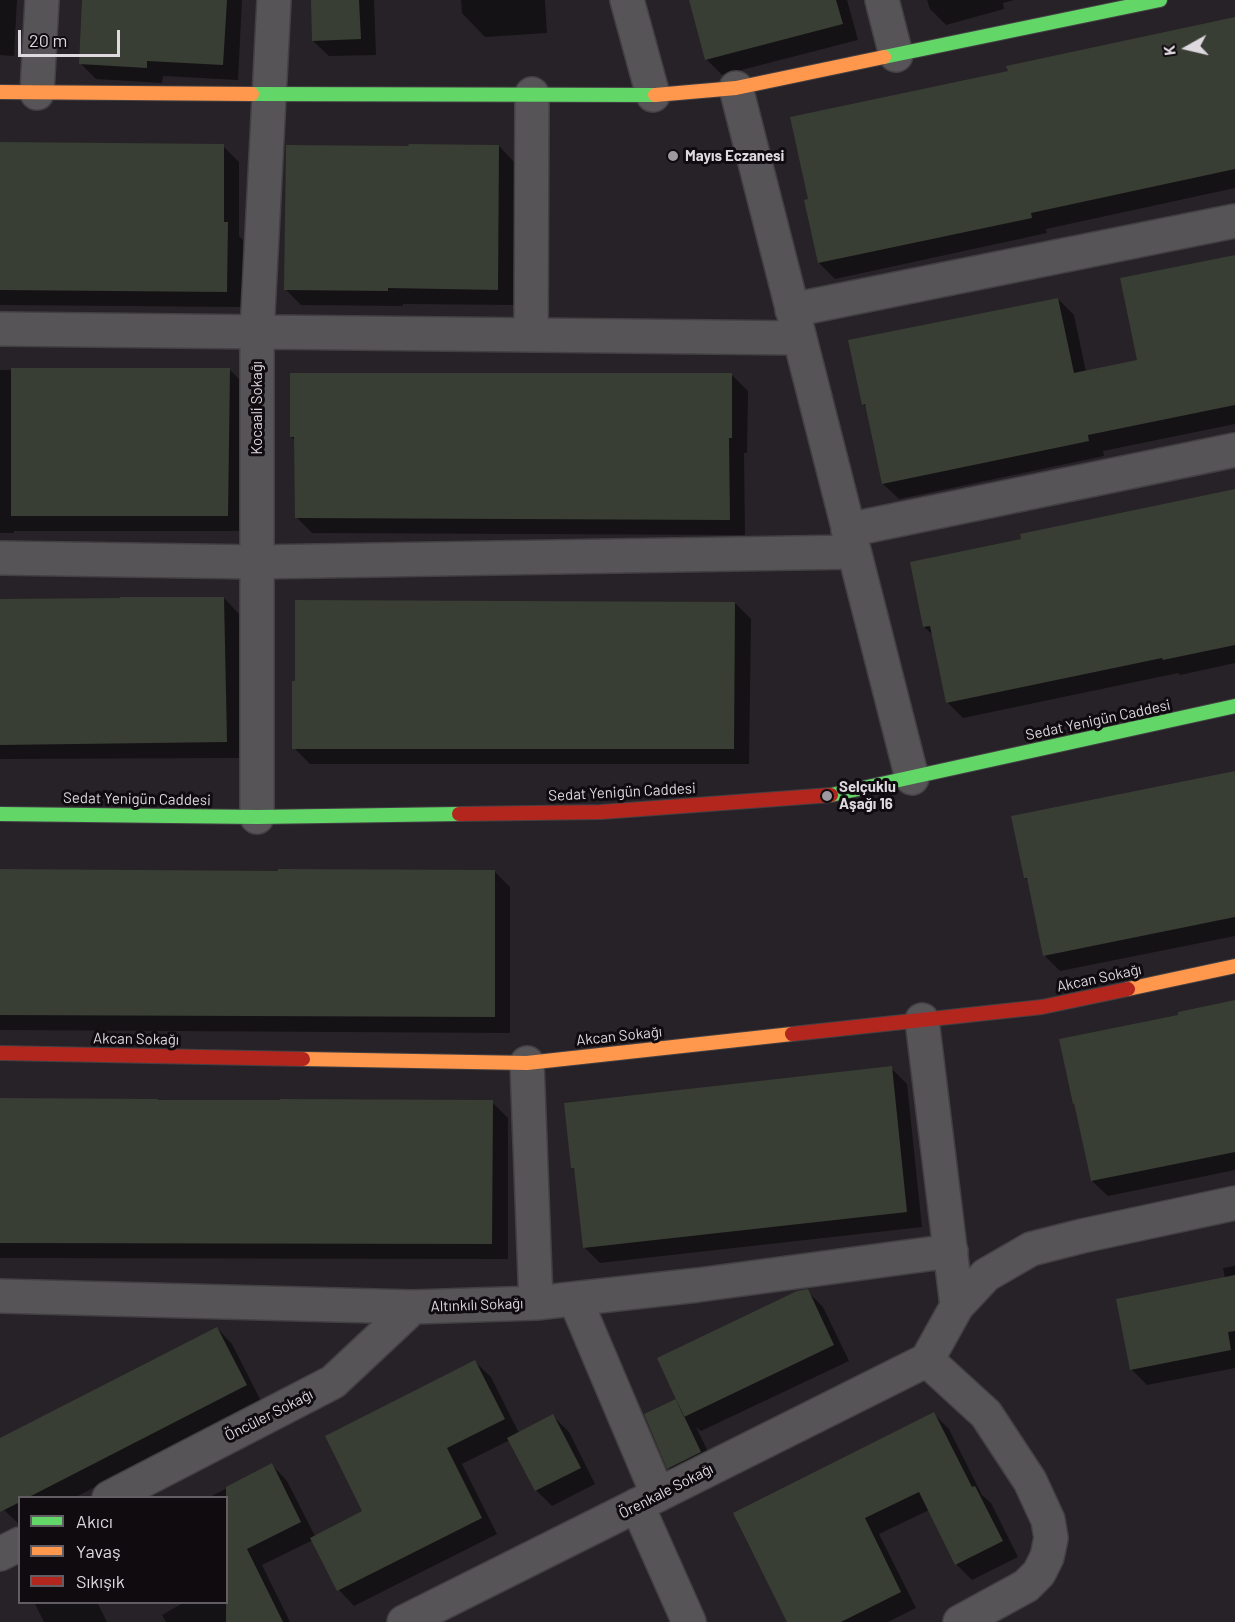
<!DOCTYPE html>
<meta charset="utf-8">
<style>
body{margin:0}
#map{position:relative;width:1235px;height:1622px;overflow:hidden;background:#272227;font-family:Barlow,sans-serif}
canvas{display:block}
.legend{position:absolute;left:18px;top:1496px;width:210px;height:108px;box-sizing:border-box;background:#0f0b0f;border:2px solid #625d62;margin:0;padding:8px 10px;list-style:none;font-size:18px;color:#ded8df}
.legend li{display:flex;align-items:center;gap:12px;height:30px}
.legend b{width:30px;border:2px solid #625d62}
.north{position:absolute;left:1157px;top:18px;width:60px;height:60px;-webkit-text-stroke:4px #0f0b0f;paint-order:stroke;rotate:262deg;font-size:16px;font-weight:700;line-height:24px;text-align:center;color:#ded8df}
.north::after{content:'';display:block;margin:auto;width:21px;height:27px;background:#ded8df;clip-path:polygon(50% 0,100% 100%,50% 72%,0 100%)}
.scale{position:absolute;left:18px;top:30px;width:102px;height:27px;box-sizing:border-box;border:3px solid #ded8df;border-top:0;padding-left:8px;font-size:18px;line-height:21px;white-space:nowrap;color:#ded8df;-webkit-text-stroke:4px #0f0b0f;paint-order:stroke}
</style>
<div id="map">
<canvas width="1235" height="1622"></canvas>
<ul class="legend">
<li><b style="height:8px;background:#63d668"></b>Akıcı</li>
<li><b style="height:8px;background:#ff974d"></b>Yavaş</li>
<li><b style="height:8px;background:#b3261e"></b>Sıkışık</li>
</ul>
<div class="north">K</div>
<div class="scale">20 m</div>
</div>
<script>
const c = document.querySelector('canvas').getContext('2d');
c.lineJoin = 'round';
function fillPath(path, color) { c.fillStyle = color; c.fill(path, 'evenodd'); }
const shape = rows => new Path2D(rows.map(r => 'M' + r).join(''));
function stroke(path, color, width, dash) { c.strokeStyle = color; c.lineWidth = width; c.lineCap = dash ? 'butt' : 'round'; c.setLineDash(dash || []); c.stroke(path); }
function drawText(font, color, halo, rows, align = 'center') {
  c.font = font + ' Barlow,sans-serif'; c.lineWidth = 6; c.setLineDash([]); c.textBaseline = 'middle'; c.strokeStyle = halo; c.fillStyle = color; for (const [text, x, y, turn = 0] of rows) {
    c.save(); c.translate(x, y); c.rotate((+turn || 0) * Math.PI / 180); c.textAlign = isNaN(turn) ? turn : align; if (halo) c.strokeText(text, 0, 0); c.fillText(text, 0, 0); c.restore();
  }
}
fillPath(shape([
 [0,0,17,0,14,56,0,55],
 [84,0,242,0,238,80,163,76,162,83,96,79,80,63],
 [312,0,374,0,376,55,329,56,313,41],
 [461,0,545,0,547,33,485,37,462,13],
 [690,0,847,0,858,40,722,75,706,59],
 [927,0,1014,0,1003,3,1004,9,946,25,930,9],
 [1235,18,1235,188,1046,229,1047,233,835,279,819,263,1009,72],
 [0,143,223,146,239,162,239,236,243,240,242,307,0,305],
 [499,146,514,162,514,305,403,304,403,306,301,305,285,289],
 [1235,256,1235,424,1103,451,1104,456,899,499,883,484,867,408,863,404,1058,299,1074,315,1086,372,1138,361],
 [229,369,245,385,243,531,14,531,14,533,0,533,0,370],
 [732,375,748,391,747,453,744,453,745,535,312,533,296,517,296,441,291,437],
 [1235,490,1235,663,1180,675,1178,673,963,718,947,702,933,635,924,627],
 [224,598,239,614,242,758,0,759,0,600],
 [735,603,751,619,749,764,310,764,294,748],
 [1235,772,1235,936,1060,971,1045,956,1030,882,1025,878],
 [0,871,280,872,494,871,510,887,510,1033,0,1030],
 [1235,1002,1235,1170,1108,1196,1092,1181,1180,1016],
 [891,1068,907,1084,922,1227,600,1263,584,1247,576,1171,573,1168],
 [0,1099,492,1102,508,1118,508,1259,0,1258],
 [1235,1266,1235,1368,1147,1385,1131,1369,1225,1278,1223,1268],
 [807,1291,823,1307,849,1361,701,1431,696,1427,716,1468,684,1484,669,1468,646,1415,676,1401],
 [217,1328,232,1344,261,1401,74,1498,20,1498,20,1525,4,1510,0,1502,0,1440],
 [475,1362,491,1377,519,1433,553,1416,569,1432,595,1484,552,1506,536,1490,510,1440,462,1464,497,1534,354,1606,339,1590,313,1540,262,1565,290,1622,166,1622,162,1615,185,1602,226,1602,226,1498,208,1498,272,1465,287,1481,315,1536,364,1512],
 [933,1413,949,1429,982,1495,991,1503,1018,1557,972,1580,956,1564,929,1510,879,1534,916,1608,888,1622,789,1622],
 [34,1602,97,1602,107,1622,44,1622]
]), '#0007');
fillPath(shape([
 [82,0,227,0,223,65,147,61,147,68,79,64],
 [311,0,359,0,361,39,312,41],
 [689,0,836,0,843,24,705,60],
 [1235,17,1235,169,1031,213,1032,218,818,263,804,200,808,199,790,117,1008,71,1006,66],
 [0,142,224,144,224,222,228,222,227,292,0,290],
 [409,144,499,145,498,290,388,288,388,291,284,290,286,145,408,146],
 [1235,255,1235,405,1088,435,1089,441,882,484,865,404,862,405,848,340,1058,298,1074,373,1137,360,1120,278],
 [11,368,230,368,228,516,11,516],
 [290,373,732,373,732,438,729,438,730,520,295,518,294,437,290,437],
 [1235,489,1235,645,1163,660,1162,658,946,703,930,626,923,627,910,562,1021,539,1020,534],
 [120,597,224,597,227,742,0,745,0,599,120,598],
 [295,600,735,602,734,749,292,749,292,681,295,681],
 [1235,771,1235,917,1043,956,1027,878,1024,878,1011,816],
 [0,869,278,871,278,869,495,870,495,1017,0,1015],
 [1235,1000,1235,1152,1091,1181,1074,1103,1073,1104,1059,1039,1178,1015,1178,1012],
 [892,1066,907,1212,583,1248,574,1168,571,1168,564,1103],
 [0,1098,158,1099,158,1100,280,1100,280,1099,493,1100,492,1244,0,1243],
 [1235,1275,1235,1331,1228,1332,1231,1350,1130,1370,1116,1299],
 [808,1289,834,1345,684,1417,657,1358,797,1291],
 [217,1327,247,1385,29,1497,20,1497,20,1502,0,1512,0,1438],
 [475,1360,505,1419,447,1448,482,1518,337,1591,310,1538,362,1511,325,1436],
 [676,1399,701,1452,667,1469,644,1414],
 [934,1412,972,1487,975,1486,1003,1541,955,1565,919,1492,865,1518,901,1592,841,1622,787,1622,733,1513],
 [553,1414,581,1468,535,1491,507,1438],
 [272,1463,301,1522,247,1549,283,1622,226,1622,226,1487]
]), '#383e34');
const street = shape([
 [627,0,653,95],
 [882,0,896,55],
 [736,88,912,778],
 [37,93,42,0],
 [792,310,1235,221],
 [0,329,799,338],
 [531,335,532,94],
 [848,530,1235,450],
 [0,558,257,562,854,552],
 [257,817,257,332,274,0],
 [922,1020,957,1306],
 [527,1063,536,1303],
 [0,1296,413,1307,536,1303,698,1285,951,1251],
 [575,1299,658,1495],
 [927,1360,957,1306,986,1275,1031,1249,1082,1236,1235,1203],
 [927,1360,986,1414,1030,1481,1048,1520,1051,1538,1047,1557,1039,1573,1026,1586,960,1622],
 [109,1498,333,1382,413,1307],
 [637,1505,689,1622],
 [0,1554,20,1544],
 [404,1622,927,1360]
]);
const fast = shape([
 [884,57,1160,0],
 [252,94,655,95],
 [831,795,1235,706],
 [0,814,257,817,459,814]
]);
const slow = shape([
 [0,92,252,94],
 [655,95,736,88,884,57],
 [1128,989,1235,966],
 [303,1059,527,1063,792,1034]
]);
const jam = shape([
 [459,814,601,812,831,795],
 [792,1034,1042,1007,1128,989],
 [0,1053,303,1059]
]);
stroke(street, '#434044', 36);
stroke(fast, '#434044', 16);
stroke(slow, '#434044', 16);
stroke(jam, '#434044', 16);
stroke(street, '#575457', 33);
stroke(fast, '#63d668', 14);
stroke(slow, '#ff974d', 14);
stroke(jam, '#b3261e', 14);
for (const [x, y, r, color] of [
 [673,156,6,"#9e989f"],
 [827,796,6,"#9e989f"]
]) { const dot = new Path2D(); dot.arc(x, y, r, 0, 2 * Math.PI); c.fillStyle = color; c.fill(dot); stroke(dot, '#0f0b0f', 2); }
drawText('bold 15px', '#ded8df', '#0f0b0f', [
 ["Mayıs Eczanesi",685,156],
 ["Selçuklu",839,787],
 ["Aşağı 16",839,804]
], 'left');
drawText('15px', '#ded8df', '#0f0b0f', [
 ["Kocaali Sokağı",257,408,-90],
 ["Sedat Yenigün Caddesi",1098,720,-12],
 ["Sedat Yenigün Caddesi",622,792,-3],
 ["Sedat Yenigün Caddesi",137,799,1],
 ["Akcan Sokağı",1099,978,-12],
 ["Akcan Sokağı",619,1036,-6],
 ["Akcan Sokağı",136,1039,1],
 ["Altınkılı Sokağı",477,1305,-2],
 ["Öncüler Sokağı",269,1415,-27],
 ["Örenkale Sokağı",666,1491,-27]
]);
</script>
